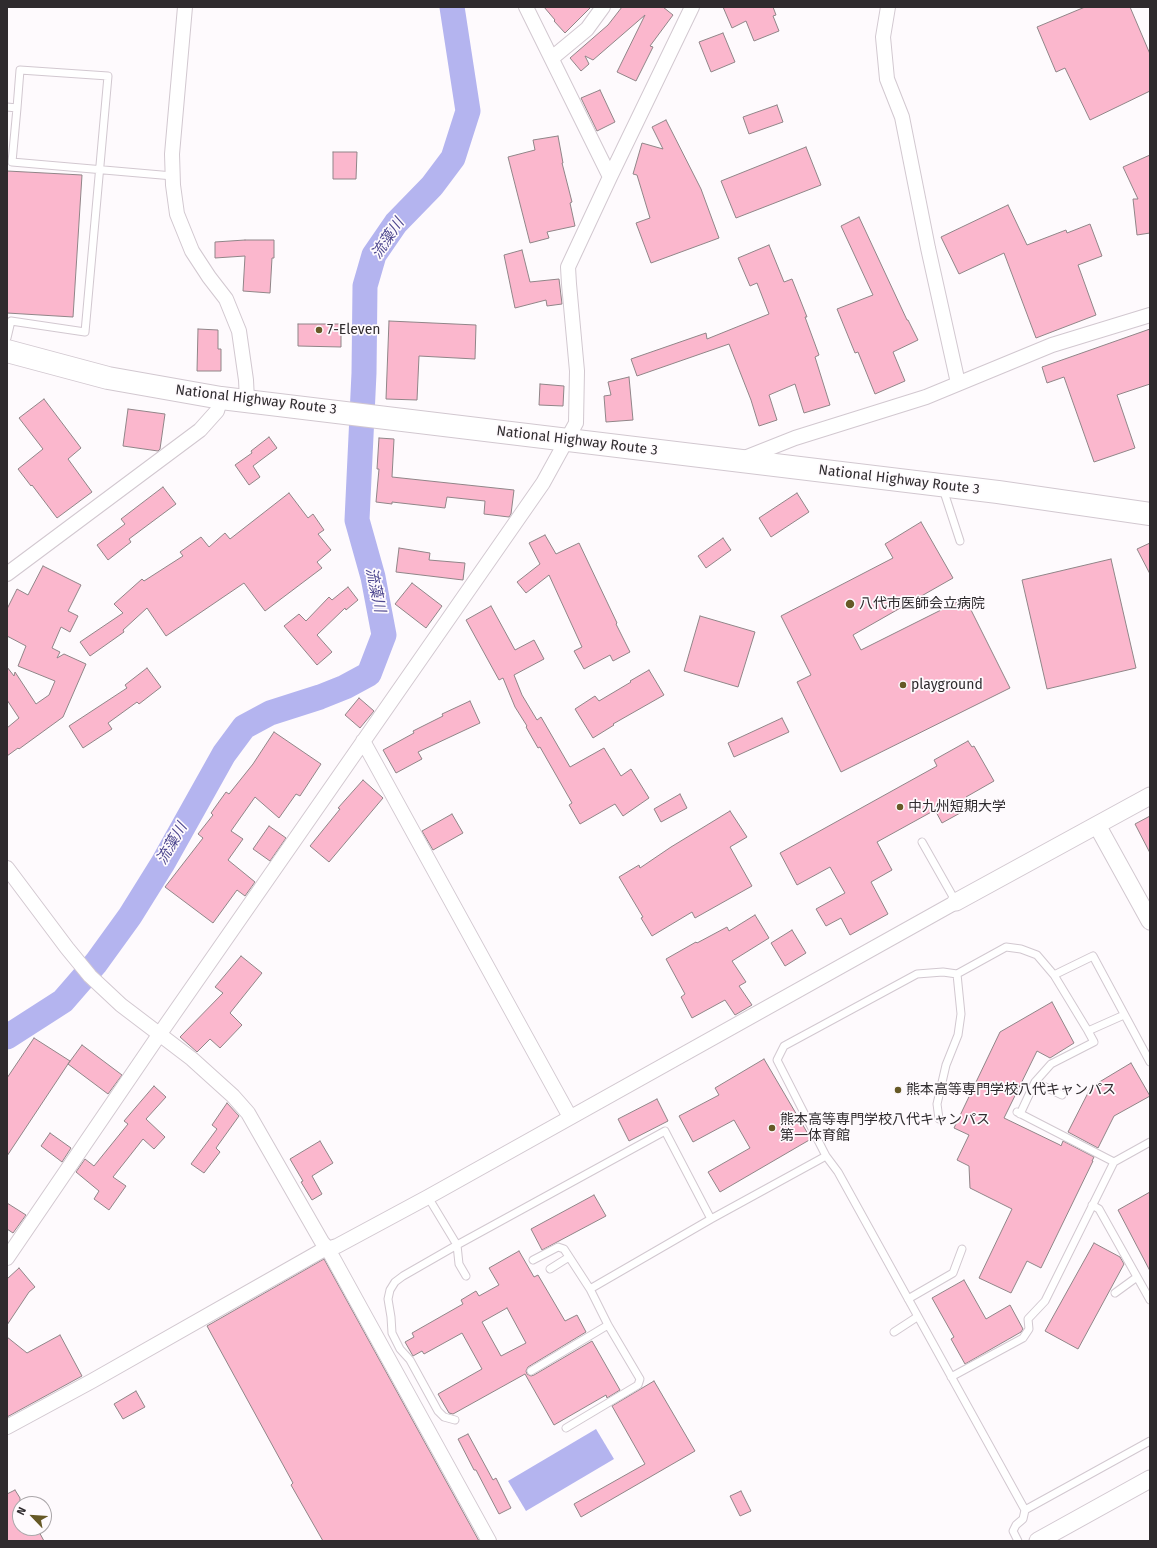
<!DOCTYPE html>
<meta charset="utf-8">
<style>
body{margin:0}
#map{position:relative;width:1157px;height:1548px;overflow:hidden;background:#fefafd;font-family:"Fira Sans",sans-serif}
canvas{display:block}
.frame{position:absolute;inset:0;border:8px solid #2f2b2e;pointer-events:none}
.north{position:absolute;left:12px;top:1496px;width:40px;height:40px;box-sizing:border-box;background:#fefafd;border:1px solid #aba7aa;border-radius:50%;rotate:295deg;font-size:11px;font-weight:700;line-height:16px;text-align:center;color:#2f2b2e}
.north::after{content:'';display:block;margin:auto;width:14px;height:18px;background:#665926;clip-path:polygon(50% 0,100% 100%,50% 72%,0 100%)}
</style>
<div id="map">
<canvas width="1157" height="1548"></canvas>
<div class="frame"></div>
<div class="north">N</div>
</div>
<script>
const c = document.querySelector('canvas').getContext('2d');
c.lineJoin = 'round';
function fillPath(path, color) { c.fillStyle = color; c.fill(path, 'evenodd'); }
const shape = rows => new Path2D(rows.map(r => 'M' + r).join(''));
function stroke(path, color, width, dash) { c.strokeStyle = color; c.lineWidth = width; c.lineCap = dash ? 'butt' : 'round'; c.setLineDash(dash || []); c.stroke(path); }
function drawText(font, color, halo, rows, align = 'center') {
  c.font = font + ' "Fira Sans","Noto Sans JP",sans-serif'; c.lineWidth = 3.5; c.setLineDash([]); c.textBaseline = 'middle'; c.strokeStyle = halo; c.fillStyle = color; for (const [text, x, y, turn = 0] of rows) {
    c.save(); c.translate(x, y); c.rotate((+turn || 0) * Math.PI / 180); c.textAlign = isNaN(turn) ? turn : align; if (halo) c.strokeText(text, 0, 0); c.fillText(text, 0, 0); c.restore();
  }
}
fillPath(shape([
 [596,1429,614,1459,526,1511,508,1481]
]), '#b4b4ef');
stroke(shape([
 [7,1037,63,1001,96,963,130,916,163,863,224,754,244,727,270,713,320,697,345,687,369,674,384,635,373,577,357,520,364,373,365,286,374,255,396,223,432,186,453,158,468,111,452,7]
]), '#b4b4ef', 25);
const building = shape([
 [544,7,591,7,565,33,554,21,555,20,544,7],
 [622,7,663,7,673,15,650,46,653,47,636,81,617,72,645,15,593,60,585,56,589,64,581,71,570,58,608,25,622,7],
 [723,7,773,7,776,15,773,16,779,31,754,41,746,21,732,28,723,7],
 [1085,7,1130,7,1150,54,1150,91,1090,120,1065,68,1056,72,1037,27,1085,7],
 [723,33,735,62,711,72,699,42,723,33],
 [600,90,615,122,597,131,581,98,600,90],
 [777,105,783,122,749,134,743,117,777,105],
 [666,120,701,189,719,238,651,263,636,223,650,218,637,175,633,174,642,143,663,149,652,127,666,120],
 [558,136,563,163,562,163,572,202,570,203,575,226,547,232,549,238,530,243,508,157,535,150,533,140,558,136],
 [806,147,821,185,736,218,721,181,806,147],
 [333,152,357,152,356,179,333,179,333,152],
 [1150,155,1150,233,1137,235,1133,199,1138,199,1123,167,1150,155],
 [7,171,82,175,73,317,7,313,7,171],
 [1008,205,1027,245,1066,230,1067,233,1090,224,1102,256,1078,265,1096,315,1036,338,1004,253,959,274,941,237,1008,205],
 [859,217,907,320,908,320,918,340,893,352,905,381,875,394,858,352,855,353,837,309,873,295,841,226,859,217],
 [245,240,274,240,274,258,272,258,270,293,243,291,245,256,215,258,215,242,245,240],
 [769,245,784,282,792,279,807,317,805,317,819,355,815,357,830,405,804,413,795,384,769,395,777,420,759,426,751,400,729,344,637,376,631,359,706,333,707,339,769,314,757,283,750,286,738,258,769,245],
 [522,250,530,282,559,279,562,304,547,306,546,300,515,308,504,255,522,250],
 [389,321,476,325,475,359,419,356,417,400,386,399,389,321],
 [298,324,341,324,341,347,298,346,298,324],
 [198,329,218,330,218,349,221,349,221,371,197,371,198,329],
 [1150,329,1150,384,1117,395,1135,448,1094,462,1064,377,1047,383,1042,367,1150,329],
 [629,377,633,420,606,422,604,396,611,395,608,382,629,377],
 [540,384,564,386,563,406,539,405,540,384],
 [44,399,81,448,68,459,92,492,57,518,32,485,31,486,18,469,43,449,19,418,44,399],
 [128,409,165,414,160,449,158,451,123,446,128,409],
 [269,437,277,448,253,466,260,477,249,485,235,465,252,453,251,451,269,437],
 [379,438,394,439,392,477,514,490,511,514,509,517,484,514,485,501,447,497,445,508,392,502,392,504,376,502,379,469,377,469,379,438],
 [163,487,176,504,129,539,131,542,108,560,97,545,125,524,121,519,163,487],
 [289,493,308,518,313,514,324,530,318,534,331,550,317,562,322,568,265,611,244,583,166,636,147,608,123,630,124,632,90,656,80,642,123,613,114,604,142,579,144,581,183,556,180,552,201,537,209,547,225,533,230,539,289,493],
 [797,493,809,512,771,537,759,518,797,493],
 [921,522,953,578,853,635,861,650,965,598,1010,688,841,772,797,682,811,675,781,616,893,558,885,544,921,522],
 [545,535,556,554,579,543,617,623,616,624,630,652,613,661,610,655,584,669,574,651,582,647,549,575,526,593,517,582,540,564,529,543,545,535],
 [723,538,731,550,706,568,698,556,723,538],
 [1150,543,1150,574,1137,549,1150,543],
 [399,548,430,553,429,560,465,563,463,580,396,572,399,548],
 [1111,559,1136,668,1047,689,1022,580,1111,559],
 [43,566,81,585,68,611,78,616,70,632,61,627,52,648,60,652,57,658,64,654,86,664,63,717,19,749,18,748,7,756,7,728,19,718,7,700,7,667,14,676,15,672,36,704,49,695,55,681,18,666,26,646,7,636,7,609,17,589,28,595,43,566],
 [412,583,442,606,426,628,395,604,412,583],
 [348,587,358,600,346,610,345,608,317,635,332,652,317,665,284,626,299,614,306,621,329,597,332,600,348,587],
 [491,606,515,650,534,640,544,659,514,675,522,695,537,720,541,717,570,767,604,748,621,776,631,769,649,798,623,816,615,804,580,824,569,805,572,803,540,747,538,748,526,727,527,726,515,707,503,678,499,680,466,620,491,606],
 [700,616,755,632,738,687,684,671,700,616],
 [147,668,161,687,139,704,137,702,108,723,112,729,83,748,69,726,127,688,125,685,147,668],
 [649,670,664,695,613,724,614,725,593,738,575,709,595,696,599,701,631,682,630,681,649,670],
 [359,698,374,711,360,728,345,715,359,698],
 [470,701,480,723,418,752,422,759,396,773,383,750,414,733,413,731,443,716,442,714,470,701],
 [782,718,789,732,734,757,728,743,782,718],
 [274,732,321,764,300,796,296,794,279,818,255,797,231,831,243,839,228,860,255,882,245,896,237,890,213,923,165,887,203,838,198,834,213,815,211,813,226,792,229,794,253,764,274,732],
 [968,741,972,747,974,746,994,781,966,797,971,807,942,823,935,810,877,842,892,870,871,882,888,914,850,935,841,918,826,926,816,909,845,893,830,867,797,885,780,853,937,766,934,760,968,741],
 [363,780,383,798,329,862,310,846,340,809,338,808,363,780],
 [680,794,687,808,661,822,654,809,680,794],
 [730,811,747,837,730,847,752,886,695,918,692,912,652,936,641,918,643,917,619,877,639,865,640,868,671,847,730,811],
 [452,814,463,833,433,850,422,831,452,814],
 [1150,816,1150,853,1135,824,1150,816],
 [269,826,286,838,270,861,253,849,269,826],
 [755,915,769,938,732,961,746,982,739,986,752,1005,735,1015,725,1000,692,1018,681,997,685,994,666,959,696,942,697,943,727,927,729,931,755,915],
 [792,930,806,953,785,966,771,943,792,930],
 [241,956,262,973,230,1013,242,1025,220,1048,210,1039,197,1052,180,1037,223,993,215,987,241,956],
 [1052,1002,1074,1043,1050,1058,1037,1051,1004,1118,1060,1145,1061,1146,1063,1141,1094,1157,1092,1161,1093,1161,1041,1268,1027,1261,1011,1293,979,1278,1012,1209,970,1188,969,1166,957,1160,969,1135,954,1128,1000,1032,1052,1002],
 [34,1038,70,1061,7,1156,7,1078,34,1038],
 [82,1045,122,1075,108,1094,68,1064,82,1045],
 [764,1059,811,1139,720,1192,708,1172,750,1148,734,1120,693,1142,679,1116,719,1095,715,1088,764,1059],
 [1131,1063,1150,1096,1114,1116,1098,1148,1068,1132,1091,1087,1131,1063],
 [154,1086,166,1097,146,1119,165,1137,154,1149,143,1139,113,1177,126,1186,109,1210,94,1199,99,1191,76,1172,85,1159,94,1166,128,1124,124,1121,154,1086],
 [657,1099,668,1121,629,1141,618,1119,657,1099],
 [227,1103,239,1116,216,1148,220,1152,204,1173,191,1164,217,1129,212,1125,227,1103],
 [50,1133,71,1148,62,1162,41,1146,50,1133],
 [320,1141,333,1163,312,1176,322,1194,312,1200,301,1182,303,1181,290,1159,320,1141],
 [1150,1192,1150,1271,1118,1210,1150,1192],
 [594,1195,606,1216,542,1250,531,1229,594,1195],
 [7,1203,26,1215,13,1233,7,1229,7,1203],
 [1094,1243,1120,1257,1124,1264,1078,1349,1045,1331,1094,1243],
 [519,1251,534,1277,538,1275,565,1321,577,1315,586,1332,528,1367,526,1371,527,1374,531,1376,534,1375,592,1341,620,1390,607,1398,606,1395,554,1425,525,1374,453,1414,449,1413,438,1394,482,1369,462,1333,424,1354,422,1351,413,1356,405,1342,414,1337,412,1333,463,1304,461,1300,476,1291,479,1296,499,1285,489,1268,519,1251],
 [507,1308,526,1343,501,1356,482,1322,507,1308],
 [324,1259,479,1541,323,1541,291,1485,293,1483,207,1326,324,1259],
 [19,1268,35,1287,29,1292,7,1325,7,1279,19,1268],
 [964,1280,986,1319,1010,1305,1023,1329,1021,1332,965,1364,951,1339,954,1337,932,1298,964,1280],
 [60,1335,82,1376,7,1417,7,1337,27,1353,60,1335],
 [654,1381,695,1451,581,1517,574,1504,645,1464,612,1406,654,1381],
 [136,1391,145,1407,123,1419,114,1404,136,1391],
 [468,1434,493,1480,496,1478,511,1508,499,1514,476,1470,474,1470,458,1439,468,1434],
 [15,1490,20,1498,20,1528,37,1528,44,1541,7,1541,7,1494,15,1490],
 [741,1491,751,1511,740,1516,730,1496,741,1491]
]);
fillPath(building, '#fbb7cd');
stroke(building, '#908588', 1);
const service = shape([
 [7,107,17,108,20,70,108,76,85,332,11,321,7,338],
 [17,108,12,162,173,176],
 [943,489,960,541],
 [922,842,956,902],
 [1054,975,1093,956,1150,1062],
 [1035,1082,1062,1095],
 [1017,1112,1114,1162],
 [1020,1114,1035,1082,1051,1064,1094,1042,1088,1031],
 [939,1119,937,1104,946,1065,958,1035,961,1014,957,974],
 [428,1197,457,1245,459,1264,466,1276],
 [1092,1205,1099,1209,1150,1300],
 [533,1260,558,1247,564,1249,590,1289,608,1325,640,1379,638,1385,566,1428],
 [550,1269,569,1257],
 [590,1289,711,1219,826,1156],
 [1115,1293,1137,1277],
 [908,1299,953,1273,962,1249],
 [894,1332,917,1317],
 [531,1371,608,1325],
 [951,1377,1023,1338,1029,1329,1028,1319,1045,1301,1114,1162,1150,1142],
 [455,1420,444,1417,438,1411,410,1360,400,1349,392,1333,391,1317,388,1299,390,1290,395,1282,403,1276,457,1245,665,1131,711,1219],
 [1025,1510,1150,1441],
 [1018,1541,1013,1531,1016,1525,1023,1519,1025,1510,838,1172,826,1156,777,1060,784,1046,917,974,943,972,957,974,1006,947,1021,949,1037,955,1054,975,1088,1031,1124,1015]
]);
const minor = shape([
 [185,7,172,154,173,185,177,214,192,251,209,277,226,299,239,331,246,380,247,400],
 [526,7,610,177],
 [888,7,883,37,887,79,902,117,928,248,958,383],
 [552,58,587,29,603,7],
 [742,459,795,438,926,397,1052,345,1150,315],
 [7,574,200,430,217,411,221,398],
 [363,741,570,1117],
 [7,868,67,948,90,976,121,1005,192,1059,233,1096,248,1113,322,1242,328,1249,489,1541],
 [7,1258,159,1035,543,483,576,423,577,371,569,284,568,267,610,177,692,7],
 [7,1427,92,1381,321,1251,337,1246,428,1197,956,902]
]);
const tertiary = shape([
 [1097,825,1150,921],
 [956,902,1150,796],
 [1038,1541,1150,1479]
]);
const trunk = shape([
 [7,351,108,378,221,398,998,492,1150,514]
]);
stroke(service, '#d2c8d0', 9);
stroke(minor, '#d2c8d0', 16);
stroke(tertiary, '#d2c8d0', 19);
stroke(trunk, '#d2c8d0', 24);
stroke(service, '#fff', 7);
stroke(minor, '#fff', 14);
stroke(tertiary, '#fff', 17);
stroke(trunk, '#fff', 22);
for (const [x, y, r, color] of [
 [319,330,4,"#665926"],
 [850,604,5,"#665926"],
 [903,685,4,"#665926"],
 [900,807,4,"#665926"],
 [898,1090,4,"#665926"],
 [772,1128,4,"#665926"]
]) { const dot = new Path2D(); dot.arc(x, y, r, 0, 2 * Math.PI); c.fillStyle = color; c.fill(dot); stroke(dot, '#fefafd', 1.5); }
drawText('14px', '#2f2b2e', '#fefafd', [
 ["7-Eleven",327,330],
 ["八代市医師会立病院",859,604],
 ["playground",911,685],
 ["中九州短期大学",908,807],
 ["熊本高等専門学校八代キャンパス",906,1090],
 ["熊本高等専門学校八代キャンパス",780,1120],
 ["第一体育館",780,1136]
], 'left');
drawText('14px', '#2f2b2e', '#fefafd', [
 ["National Highway Route 3",256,400,7],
 ["National Highway Route 3",577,441,7],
 ["National Highway Route 3",899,480,7]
]);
drawText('italic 15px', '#4f4990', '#fefafd', [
 ["流藻川",388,239,-56],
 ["流藻川",375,590,78],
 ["流藻川",172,844,-60]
]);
</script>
